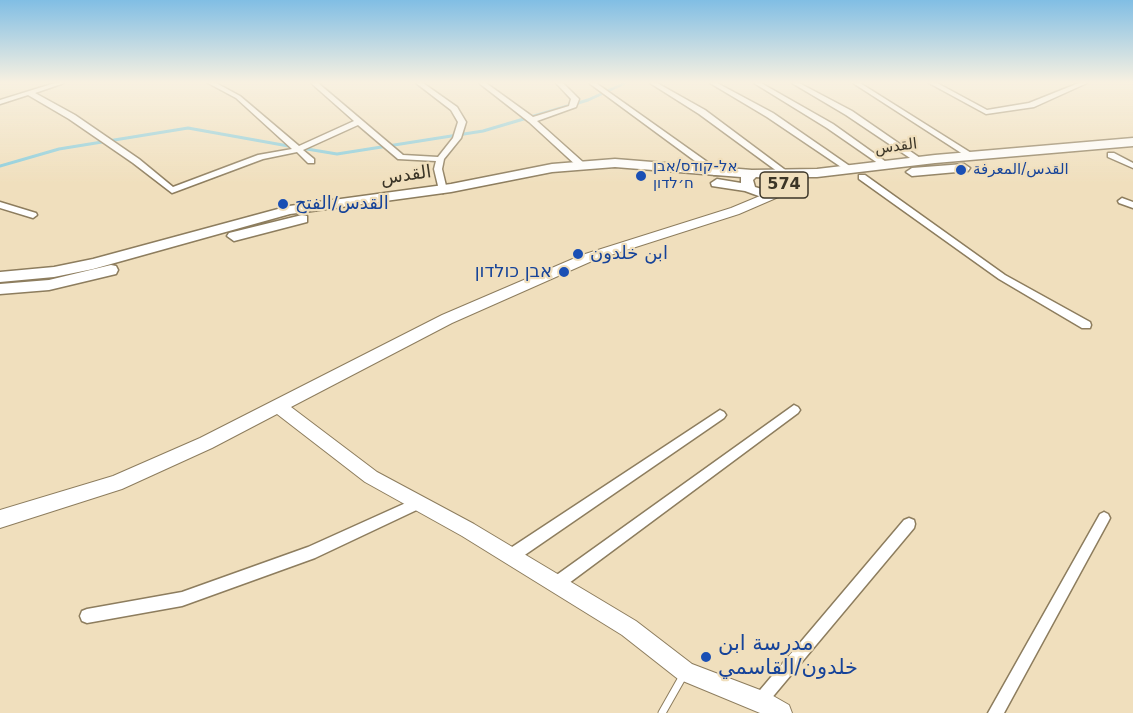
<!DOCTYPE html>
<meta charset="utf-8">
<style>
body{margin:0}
canvas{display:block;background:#f0dfbd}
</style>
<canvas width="1133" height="713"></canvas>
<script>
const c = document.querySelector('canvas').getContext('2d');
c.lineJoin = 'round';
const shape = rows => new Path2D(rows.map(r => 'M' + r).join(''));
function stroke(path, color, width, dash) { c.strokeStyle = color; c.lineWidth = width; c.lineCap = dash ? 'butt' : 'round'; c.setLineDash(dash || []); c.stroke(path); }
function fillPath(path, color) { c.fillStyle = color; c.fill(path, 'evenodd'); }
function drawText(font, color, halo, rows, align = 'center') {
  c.font = font + ' "DejaVu Sans",Cairo,"Noto Sans Hebrew",sans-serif'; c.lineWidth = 4.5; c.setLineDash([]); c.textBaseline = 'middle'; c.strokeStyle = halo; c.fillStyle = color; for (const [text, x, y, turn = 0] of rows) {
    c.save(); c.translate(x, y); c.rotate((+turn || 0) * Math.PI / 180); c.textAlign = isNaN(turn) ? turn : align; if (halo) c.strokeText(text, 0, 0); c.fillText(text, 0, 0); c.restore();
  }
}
stroke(shape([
 [301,148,337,154,483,131,588,100,625,83],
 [0,166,59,149,188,128,294,147]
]), '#86ccdd', 3);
const lane = shape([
 [662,713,683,676]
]);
const street = shape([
 [55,83,64,83,35,93,75,115,139,159,173,187,258,155,292,149,236,98,208,83,216,83,240,96,299,146,354,121,311,83,318,83,403,155,438,157,453,138,458,122,451,110,416,83,423,83,457,107,466,122,461,138,444,159,442,169,447,190,443,193,439,190,434,169,436,161,398,159,358,125,303,150,314,159,314,163,308,163,297,152,263,159,172,193,133,163,69,119,28,95,0,104,0,100,55,83],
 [479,83,486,83,533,117,569,106,571,99,556,83,563,83,579,99,576,107,537,121,584,163,584,167,578,167,529,122,479,83],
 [589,83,596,83,720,171,720,175,714,175,589,83],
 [650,83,657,83,705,110,792,175,788,177,785,177,699,114,650,83],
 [710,83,717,83,773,113,854,169,853,171,847,171,767,117,710,83],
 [754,83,761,83,833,124,889,164,888,166,882,166,827,128,754,83],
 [792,83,799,83,852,111,923,160,919,162,916,162,846,115,792,83],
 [853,83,860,83,976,156,975,158,969,158,853,83],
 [929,83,937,83,987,110,1029,103,1079,83,1087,83,1034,107,986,114,929,83],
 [1108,153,1114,153,1133,163,1133,168,1108,157,1108,153],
 [859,175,865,175,1005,275,1090,322,1091,325,1090,328,1082,328,999,279,859,179,859,175],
 [1122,198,1133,202,1133,208,1119,203,1118,201,1122,198],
 [0,202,36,213,37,215,33,218,0,208,0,202],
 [794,405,798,407,800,410,798,413,561,589,556,591,551,589,549,584,551,579,794,405],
 [720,410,724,412,726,415,724,418,516,561,511,562,506,561,504,556,506,551,720,410],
 [419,497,423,499,425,503,423,507,315,558,182,606,87,623,82,621,80,616,82,611,87,609,182,592,308,547,419,497],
 [1104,512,1108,514,1110,518,1108,522,1004,713,988,713,1100,514,1104,512],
 [909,518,914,520,915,524,914,528,765,706,760,709,755,706,752,701,755,696,904,520,909,518]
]);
const secondary = shape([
 [772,191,776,192,776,198,739,214,592,261,452,323,291,407,377,472,474,524,636,621,692,664,768,693,789,705,792,713,760,713,678,679,622,635,462,536,365,482,277,414,212,448,122,489,0,528,0,510,113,476,200,438,442,315,582,255,731,208,772,191]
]);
const primary = shape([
 [1133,138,1133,146,935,163,817,177,785,177,790,185,786,195,767,199,745,191,712,186,711,183,717,179,741,183,741,177,615,167,552,172,451,192,290,214,93,269,54,277,0,282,0,272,54,267,93,259,289,206,451,184,552,164,615,159,752,170,817,169,935,155,1133,138],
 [756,177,769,178,777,183,776,189,768,191,755,187,753,180,756,177],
 [964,164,970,168,968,171,912,176,906,172,912,168,964,164],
 [302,215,307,216,307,222,234,241,227,236,229,233,302,215],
 [111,265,116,266,118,270,116,274,49,290,0,294,0,284,49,280,111,265]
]);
stroke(lane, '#8d7d5e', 9);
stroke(street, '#8d7d5e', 3);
stroke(secondary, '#8d7d5e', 2);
stroke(primary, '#8d7d5e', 3);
stroke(lane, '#fff', 7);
fillPath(street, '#fff');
fillPath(secondary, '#fff');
fillPath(primary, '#fff');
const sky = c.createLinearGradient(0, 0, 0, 183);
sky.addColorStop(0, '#81bee4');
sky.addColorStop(0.45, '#f8f1e1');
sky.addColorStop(1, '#f8f1e100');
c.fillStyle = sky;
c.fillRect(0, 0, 1133, 183);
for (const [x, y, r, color] of [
 [961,170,6,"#1a4fb4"],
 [641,176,6,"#1a4fb4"],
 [283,204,6,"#1a4fb4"],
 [578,254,6,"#1a4fb4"],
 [564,272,6,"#1a4fb4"],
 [706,657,6,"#1a4fb4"]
]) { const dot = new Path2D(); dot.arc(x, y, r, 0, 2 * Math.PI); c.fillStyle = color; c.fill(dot); stroke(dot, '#f0dfbd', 2); }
drawText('15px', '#3b3527', '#f0dfbd', [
 ["القدس",896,147,-7]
]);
drawText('15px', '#164399', '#f0dfbd', [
 ["אל-קודס/אבן",653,167],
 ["ח׳לדון",653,184],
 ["القدس/المعرفة",973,170]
], 'left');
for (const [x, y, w] of [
 [784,185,48]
]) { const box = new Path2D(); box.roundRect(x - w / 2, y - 13, w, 26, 4.5); c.fillStyle = '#f0dfbd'; c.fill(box); stroke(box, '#3b3527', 1.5); }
drawText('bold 16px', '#3b3527', null, [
 ["574",784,185]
]);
drawText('18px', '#3b3527', '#f0dfbd', [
 ["القدس",406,176,-8]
]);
drawText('18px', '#164399', '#f0dfbd', [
 ["القدس/الفتح",295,204],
 ["ابن خلدون",590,254],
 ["אבן כולדון",552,272,"right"]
], 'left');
drawText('21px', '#164399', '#f0dfbd', [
 ["مدرسة ابن",718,645],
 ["خلدون/القاسمي",718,669]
], 'left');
</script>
